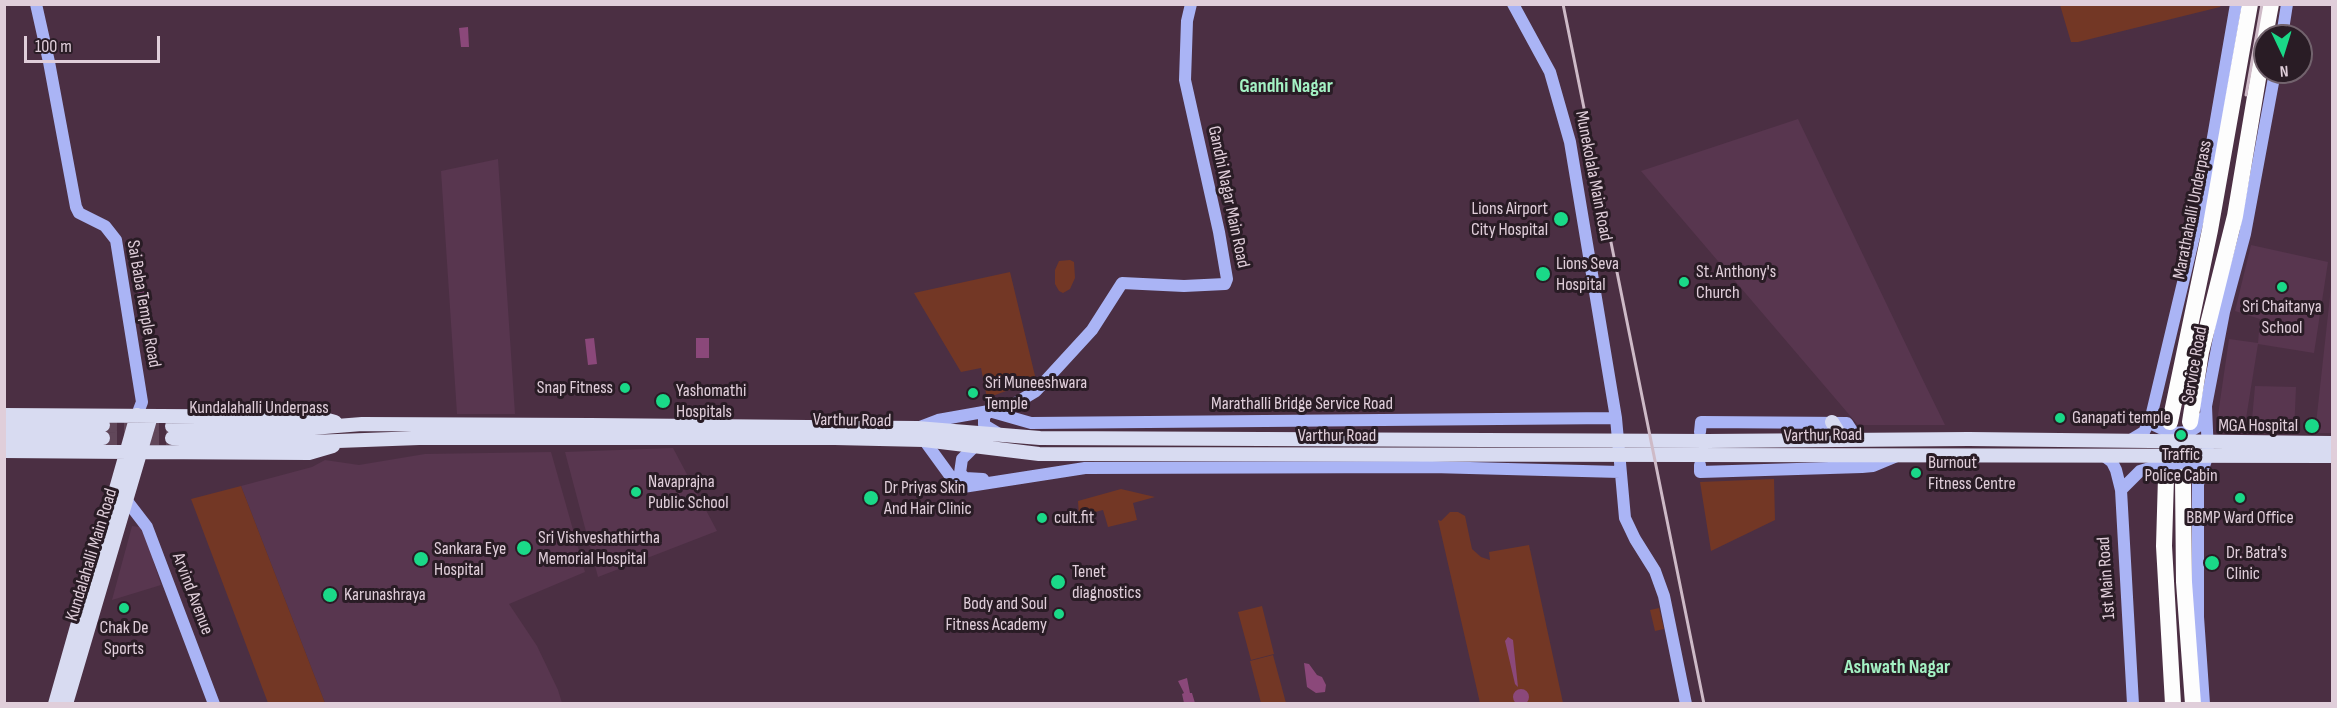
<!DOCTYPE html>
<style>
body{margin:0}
#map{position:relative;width:2337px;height:708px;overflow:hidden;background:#4b2f43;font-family:"Sofia Sans Condensed",sans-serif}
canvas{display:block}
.frame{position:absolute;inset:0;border:6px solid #e0ceda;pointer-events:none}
.north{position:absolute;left:2253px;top:24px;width:60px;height:60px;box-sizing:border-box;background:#291c25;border:2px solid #72636d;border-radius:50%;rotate:176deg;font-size:16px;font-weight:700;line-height:24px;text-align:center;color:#e0ceda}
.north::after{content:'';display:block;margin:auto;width:21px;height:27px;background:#1ad988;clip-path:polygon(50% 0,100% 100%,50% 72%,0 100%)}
.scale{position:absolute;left:24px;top:36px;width:136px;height:27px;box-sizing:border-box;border:3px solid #e0ceda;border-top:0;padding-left:8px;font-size:18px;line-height:21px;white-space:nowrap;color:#e0ceda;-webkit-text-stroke:4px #291c25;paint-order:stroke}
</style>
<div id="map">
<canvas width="2337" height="708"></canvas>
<div class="frame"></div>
<div class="north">N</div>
<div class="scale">100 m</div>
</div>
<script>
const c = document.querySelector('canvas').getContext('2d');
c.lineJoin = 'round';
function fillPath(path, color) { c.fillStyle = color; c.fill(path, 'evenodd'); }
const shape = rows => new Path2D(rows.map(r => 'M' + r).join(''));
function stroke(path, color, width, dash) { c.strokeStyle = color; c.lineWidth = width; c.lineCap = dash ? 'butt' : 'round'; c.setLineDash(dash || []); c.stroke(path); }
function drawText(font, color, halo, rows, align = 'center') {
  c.font = font + ' "Sofia Sans Condensed",sans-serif'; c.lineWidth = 6; c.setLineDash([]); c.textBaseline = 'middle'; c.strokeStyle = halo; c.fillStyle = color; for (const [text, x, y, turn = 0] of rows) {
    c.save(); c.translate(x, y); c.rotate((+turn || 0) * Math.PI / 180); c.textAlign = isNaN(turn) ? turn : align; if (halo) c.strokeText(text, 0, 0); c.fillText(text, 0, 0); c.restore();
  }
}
fillPath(shape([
 [1798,119,1920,374,1945,425,1858,425,1641,171],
 [498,159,515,414,457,414,441,171],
 [2251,245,2328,262,2314,353,2258,344,2244,431,2216,429,2229,339,2258,343,2260,319,2235,311],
 [2332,278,2332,433,2315,433,2324,351],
 [2255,386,2296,387,2294,433,2251,431],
 [673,448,717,531,598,577,565,452],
 [551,452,585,572,509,604,537,646,558,690,562,703,325,703,241,486,312,467,325,460,359,465,425,454],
 [132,526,140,527,146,538,161,585,112,600]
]), '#58364f');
fillPath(shape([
 [2060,5,2060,4,2221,5,2220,7,2078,42,2071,42],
 [1070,260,1074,262,1075,278,1070,289,1063,293,1059,291,1055,284,1055,270,1059,261],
 [1010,272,1036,380,987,398,981,368,961,372,914,293],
 [1774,479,1775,520,1711,551,1700,482],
 [241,486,325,703,268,703,191,499],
 [1121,489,1155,497,1133,503,1137,520,1108,527,1103,510,1079,516,1078,501],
 [1450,512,1458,512,1465,516,1472,549,1481,557,1490,560,1489,552,1529,545,1563,703,1480,703,1438,520,1441,521],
 [1262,606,1274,654,1251,660,1238,612],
 [1659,608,1664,629,1655,631,1650,610],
 [1273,655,1286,703,1261,703,1250,661]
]), '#733725');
fillPath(shape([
 [468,27,469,47,461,47,459,28],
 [140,277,146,294,139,297,133,279],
 [594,338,597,364,588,365,585,339],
 [696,338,709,338,709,358,696,358],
 [1508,637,1513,640,1518,687,1515,684,1505,641],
 [1304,663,1309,664,1317,675,1322,677,1326,685,1325,692,1316,693,1307,687],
 [1187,678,1190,693,1192,693,1195,703,1184,703,1182,694,1184,693,1178,681],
 '1513 697a8 8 0 1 1 16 0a8 8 0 1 1-16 0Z'
]), '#8b487a');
stroke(shape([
 [103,425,172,426],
 [103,438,172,438]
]), '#61475a', 14, [14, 7]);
stroke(shape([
 [36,4,49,62,76,207,79,213,105,226,116,240,142,402,137,415],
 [1513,4,1550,72,1570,142,1616,418,1625,518,1635,539,1655,571,1664,596,1686,704],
 [2282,36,2287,4],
 [990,410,1016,403,1036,391,1092,330,1122,283,1184,286,1225,284,1227,279,1219,232,1185,80,1187,21,1191,4],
 [989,411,984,417,984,425,999,434],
 [2151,417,2152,424,2171,433,2189,432,2200,425,2204,417],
 [917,428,938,420,989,411,1031,423,1616,418],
 [1700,432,1701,422,1847,423,1858,440],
 [924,440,956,484,963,487,1085,468,1432,467,1620,472],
 [2129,441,2144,432,2151,417,2201,207,2236,4],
 [975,446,962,459,960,473,965,478,983,479],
 [2104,456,2112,462,2116,470,2121,490,2133,704],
 [1700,465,1700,472,1862,467,1873,466,1897,456],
 [2121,490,2140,471,2166,463,2194,465,2198,471,2198,483],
 [127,501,147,527,214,704],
 [2204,704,2198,617,2198,484,2208,454,2206,406,2224,312,2245,234,2275,72]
]), '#aab4f5', 12);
stroke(shape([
 [4,415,317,417,335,422],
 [1832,422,1837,430,1836,440],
 [4,425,103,425],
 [172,426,312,428,362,424,590,425,917,428,1040,438,1707,441,1969,439,2332,443],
 [4,438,103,438],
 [172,438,311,442,419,438,835,438,924,440,1039,454,2332,456],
 [4,451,128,452],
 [142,452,309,453,333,446],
 [55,704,137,415],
 [66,704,151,416]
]), '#d8dbf1', 14);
stroke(shape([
 [2265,36,2271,4],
 [2170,422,2210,230,2250,4],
 [2190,422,2201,352,2235,216,2265,37],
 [2166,477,2164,546,2173,704],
 [2183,477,2184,582,2193,704]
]), '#fdfdfd', 16);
stroke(shape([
 [1563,4,1704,704],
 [2246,95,2262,4]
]), '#cebac7', 3);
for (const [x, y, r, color] of [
 [1561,219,8,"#1ad988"],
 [1543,274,8,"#1ad988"],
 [1684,282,6,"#1ad988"],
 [2282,287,6,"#1ad988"],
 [625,388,6,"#1ad988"],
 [973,393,6,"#1ad988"],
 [663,401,8,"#1ad988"],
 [2060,418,6,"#1ad988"],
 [2312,426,8,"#1ad988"],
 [2181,435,6,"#1ad988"],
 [1916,473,6,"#1ad988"],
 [636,492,6,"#1ad988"],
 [871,498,8,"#1ad988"],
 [2240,498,6,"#1ad988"],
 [1042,518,6,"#1ad988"],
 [524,548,8,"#1ad988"],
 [421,559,8,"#1ad988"],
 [2212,563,8,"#1ad988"],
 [1058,582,8,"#1ad988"],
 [330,595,8,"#1ad988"],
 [124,608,6,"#1ad988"],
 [1059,614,6,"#1ad988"]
]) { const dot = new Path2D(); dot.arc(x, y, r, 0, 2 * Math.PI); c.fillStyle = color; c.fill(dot); stroke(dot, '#291c25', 2); }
drawText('18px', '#e0ceda', '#291c25', [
 ["Munekolala Main Road",1593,176,79],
 ["Gandhi Nagar Main Road",1228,197,78],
 ["Marathahalli Underpass",2193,210,-79],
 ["Sai Baba Temple Road",143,304,80],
 ["Service Road",2195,365,-80],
 ["Marathalli Bridge Service Road",1302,404],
 ["Kundalahalli Underpass",259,408],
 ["Varthur Road",852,421,1],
 ["Varthur Road",1337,436],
 ["Varthur Road",1823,436,-1],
 ["Kundalahalli Main Road",92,555,-73],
 ["1st Main Road",2107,578,-94],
 ["Arvind Avenue",192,594,69]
]);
drawText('18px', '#e0ceda', '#291c25', [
 ["Lions Airport",1548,209,"right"],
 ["City Hospital",1548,230,"right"],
 ["Lions Seva",1556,264],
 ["Hospital",1556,285],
 ["St. Anthony's",1696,272],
 ["Church",1696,293],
 ["Sri Chaitanya",2282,307,"center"],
 ["School",2282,328,"center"],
 ["Sri Muneeshwara",985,383],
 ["Temple",985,404],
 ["Snap Fitness",613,388,"right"],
 ["Yashomathi",676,391],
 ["Hospitals",676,412],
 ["Ganapati temple",2072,418],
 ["MGA Hospital",2298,426,"right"],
 ["Traffic",2181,455,"center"],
 ["Police Cabin",2181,476,"center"],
 ["Burnout",1928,463],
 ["Fitness Centre",1928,484],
 ["Navaprajna",648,482],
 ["Public School",648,503],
 ["Dr Priyas Skin",884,488],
 ["And Hair Clinic",884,509],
 ["cult.fit",1054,518],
 ["BBMP Ward Office",2240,518,"center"],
 ["Sri Vishveshathirtha",538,538],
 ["Memorial Hospital",538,559],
 ["Sankara Eye",434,549],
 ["Hospital",434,570],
 ["Dr. Batra's",2226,553],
 ["Clinic",2226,574],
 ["Tenet",1072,572],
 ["diagnostics",1072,593],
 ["Karunashraya",344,595],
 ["Body and Soul",1047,604,"right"],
 ["Fitness Academy",1047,625,"right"],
 ["Chak De",124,628,"center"],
 ["Sports",124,649,"center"]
], 'left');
drawText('bold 20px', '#a4f2c4', '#291c25', [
 ["Gandhi Nagar",1286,87],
 ["Ashwath Nagar",1897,668]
]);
</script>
